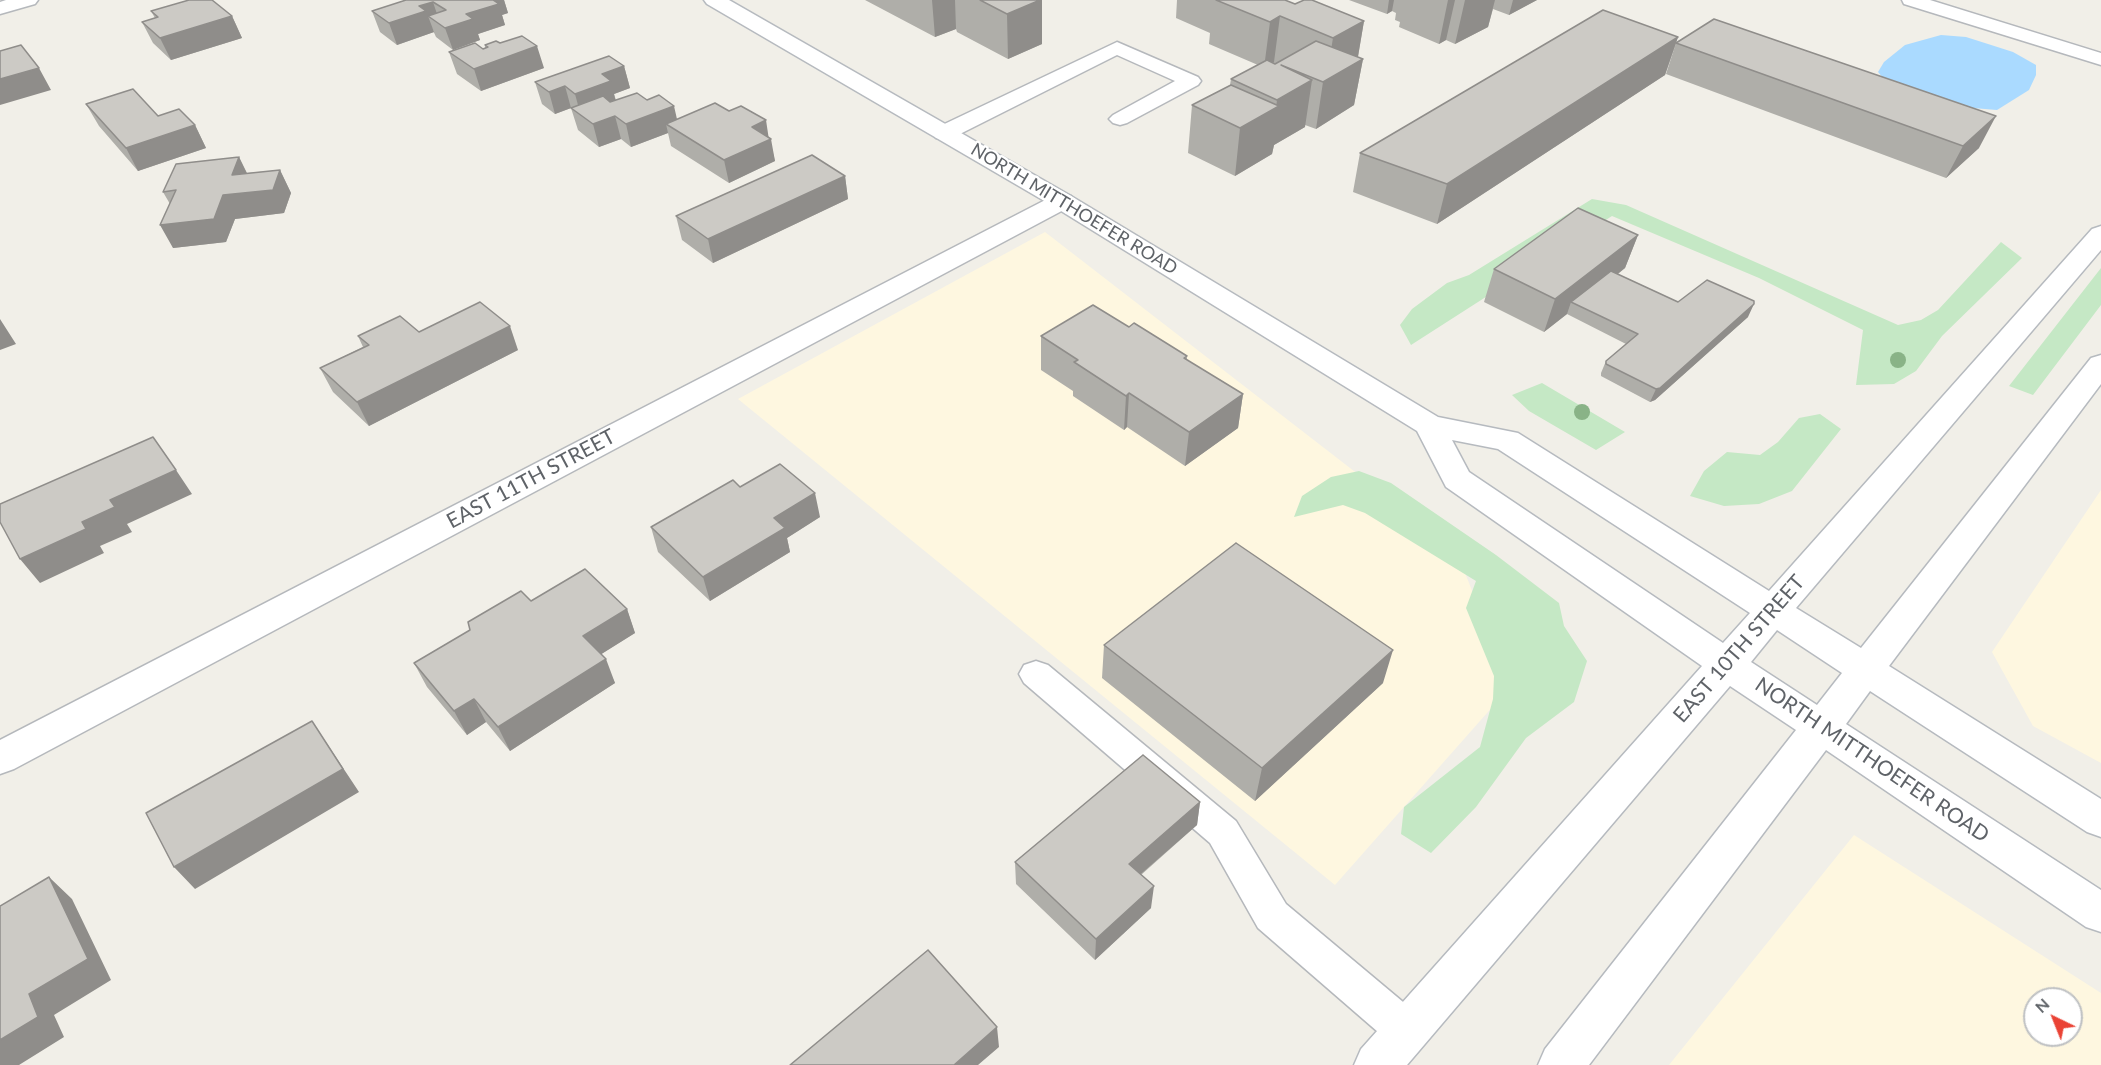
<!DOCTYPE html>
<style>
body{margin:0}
#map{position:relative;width:2101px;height:1065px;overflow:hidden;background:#f1efe8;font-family:Lato,sans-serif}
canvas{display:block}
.north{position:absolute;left:2023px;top:987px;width:60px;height:60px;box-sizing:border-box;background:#fff;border:2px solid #bfc1c3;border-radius:50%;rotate:317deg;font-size:16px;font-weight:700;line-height:24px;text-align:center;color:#5f6368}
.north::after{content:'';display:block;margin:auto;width:21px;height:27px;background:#ea4335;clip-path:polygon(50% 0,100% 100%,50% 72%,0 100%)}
</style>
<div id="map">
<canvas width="2101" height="1065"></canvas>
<div class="north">N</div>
</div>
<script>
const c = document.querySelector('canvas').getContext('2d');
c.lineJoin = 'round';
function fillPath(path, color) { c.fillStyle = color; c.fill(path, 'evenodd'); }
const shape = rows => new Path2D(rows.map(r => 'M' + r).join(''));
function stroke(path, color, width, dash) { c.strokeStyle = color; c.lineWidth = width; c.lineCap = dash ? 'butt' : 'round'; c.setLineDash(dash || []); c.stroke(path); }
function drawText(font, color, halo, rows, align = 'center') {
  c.font = font + ' Lato,sans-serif'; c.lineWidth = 4.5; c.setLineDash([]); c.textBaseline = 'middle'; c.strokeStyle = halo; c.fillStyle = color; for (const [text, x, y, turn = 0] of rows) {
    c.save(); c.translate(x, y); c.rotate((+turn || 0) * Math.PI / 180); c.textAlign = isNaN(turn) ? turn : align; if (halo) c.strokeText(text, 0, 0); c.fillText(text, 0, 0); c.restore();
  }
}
fillPath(shape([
 [1045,232,1456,550,1510,687,1335,885,738,399],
 [2101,490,2101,763,2033,726,1992,652],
 [1854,835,2101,993,2101,1065,1669,1065],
 [2035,999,2071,999,2071,1035,2035,1035]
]), '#fef7e0');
fillPath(shape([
 [1592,199,1626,205,1898,325,1921,320,1938,310,2001,242,2022,258,1942,336,1916,371,1894,384,1856,385,1863,330,1759,278,1612,216,1411,345,1400,325,1412,309,1447,283,1469,275],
 [2101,268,2101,305,2033,395,2009,386],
 [1542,383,1625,432,1596,450,1529,411,1512,395],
 [1820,414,1841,429,1792,491,1759,504,1724,506,1690,496,1704,471,1727,452,1760,455,1778,442,1799,418],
 [1359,471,1391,483,1496,555,1559,603,1564,626,1587,661,1574,702,1526,738,1476,807,1431,853,1401,834,1404,807,1480,747,1493,699,1494,676,1466,608,1476,581,1365,513,1343,505,1294,517,1302,496,1331,477]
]), '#c5e8c5');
fillPath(shape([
 [1941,35,1966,37,1988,44,2013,52,2036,65,2036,75,2029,90,1997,110,1973,108,1944,104,1890,86,1878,72,1884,62,1905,45]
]), '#aadaff');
const service = shape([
 [1902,0,1930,0,2101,53,2101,65,1904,4,1902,0],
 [1117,42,1198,77,1201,81,1198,85,1127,123,1120,125,1113,123,1109,119,1113,115,1175,81,1117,55,952,138,944,139,936,138,933,133,936,128,1117,42],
 [1036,661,1048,665,1236,821,1286,904,1421,1017,1427,1031,1421,1045,1407,1051,1393,1045,1258,928,1210,843,1024,683,1019,674,1024,665,1036,661]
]);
const minor = shape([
 [6,0,38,0,35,4,0,14,0,2,6,0],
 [1062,193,1071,196,1075,201,1071,206,14,769,0,774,0,740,1053,196,1062,193]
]);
const secondary = shape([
 [704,0,729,0,1071,196,1438,417,1518,433,1769,591,2092,229,2101,226,2101,250,1796,608,1861,648,2091,358,2101,355,2101,384,1889,666,2101,799,2101,837,2087,832,1870,691,1846,724,2101,890,2101,932,2086,927,1826,750,1589,1065,1538,1065,1545,1049,1796,730,1730,686,1407,1065,1354,1065,1361,1049,1702,666,1446,487,1417,431,1053,206,707,4,704,0],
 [1452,440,1498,449,1750,613,1723,643,1469,472,1452,440],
 [1777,630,1842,673,1817,705,1751,662,1777,630]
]);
stroke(service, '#b5b8bc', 3);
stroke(minor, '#b5b8bc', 3);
stroke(secondary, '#b6babf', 3);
fillPath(service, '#fff');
fillPath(minor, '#fff');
fillPath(secondary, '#fff');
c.fillStyle = '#89b387';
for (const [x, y] of [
 [1898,360],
 [1582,412]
]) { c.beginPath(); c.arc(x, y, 8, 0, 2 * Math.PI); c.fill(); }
fillPath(shape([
 [406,0,504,0,508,13,502,15,505,25,478,34,480,40,453,50,436,37,431,26,434,32,397,45,380,32,372,11],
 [865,0,1042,0,1042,44,1008,59,957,32,956,29,935,37],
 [1177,0,1285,0,1295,4,1364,21,1358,57,1363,59,1354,105,1316,129,1305,125,1305,127,1274,145,1272,154,1235,176,1188,153,1192,105,1230,85,1231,79,1258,65,1209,44,1210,33,1176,18],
 [1349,0,1537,0,1509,15,1493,9,1488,27,1455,44,1446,40,1439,44,1399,27,1400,22,1395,20,1396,13,1392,11,1387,14],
 [151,11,232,16,242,38,171,60,153,43,142,22,155,18],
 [1678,37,1665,75,1437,224,1353,192,1360,153],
 [500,43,544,68,481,91,457,74,449,52,483,49,485,48,485,45],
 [1676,43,1979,148,1946,178,1666,74],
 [624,66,630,88,614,94,616,100,647,100,677,119,769,137,775,161,729,183,671,146,668,133,631,147,621,139,599,147,578,130,571,108,555,114,542,104,535,82],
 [86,104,158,116,195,125,206,148,138,171,99,126],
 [239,157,247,173,280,170,291,193,284,213,235,219,226,242,173,248,170,204,163,192],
 [845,176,848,199,713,263,682,240,676,216],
 [1638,235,1625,268,1618,274,1678,302,1748,317,1655,400,1650,402,1601,376,1601,373,1606,361,1626,344,1567,314,1544,332,1484,302,1494,269],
 [1129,327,1187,356,1187,360,1243,394,1238,428,1185,466,1127,427,1124,430,1073,396,1073,391,1041,370,1041,336],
 [419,332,518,350,369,426,333,392,320,368,363,347,358,336],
 [740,487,820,517,787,538,790,552,710,601,658,552,651,527],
 [627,609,635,633,601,654,615,683,510,751,486,722,467,735,427,687,414,663],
 [1104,645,1383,683,1255,801,1102,678],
 [1200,802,1197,825,1141,875,1151,908,1095,960,1016,884,1015,862]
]), '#afaea9');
fillPath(shape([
 [489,0,504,0,508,13,502,15,505,25,478,34,480,40,453,50,445,28],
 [932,0,955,0,956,29,935,37],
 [1040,0,1042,0,1042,44,1008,59,1007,14],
 [1389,0,1394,0,1392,11,1387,14],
 [1448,0,1455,0,1446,40,1439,44],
 [1465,0,1495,0,1488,27,1455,44],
 [1513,0,1537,0,1509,15],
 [433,2,440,23,428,16,434,32,397,45,389,23,419,6],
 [232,16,242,38,171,60,160,38],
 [1280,16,1274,62,1264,68,1270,22],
 [1364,21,1357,62,1363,59,1354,105,1316,129,1323,82,1326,80,1333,38],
 [1678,37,1665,75,1437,224,1447,184],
 [537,46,544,68,481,91,474,69],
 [624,66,630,88,614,94,616,103,581,116,575,94,602,74],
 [39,68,51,90,0,105,0,79],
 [1312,80,1305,127,1274,145,1272,154,1235,176,1240,128,1276,108,1277,100],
 [565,86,571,108,555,114,549,92],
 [674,106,679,128,666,124,668,133,631,147,626,124],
 [615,116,621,139,599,147,593,124],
 [1996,116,1979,148,1946,178,1963,146],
 [766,120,769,140,771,139,775,161,729,183,724,160,752,127],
 [195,125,206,148,138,171,126,148],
 [239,157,250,180,280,170,291,193,284,213,235,219,226,242,173,248,160,225,232,175],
 [845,176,848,199,713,263,708,239],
 [1638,235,1625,268,1578,305,1571,302,1567,314,1544,332,1555,299],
 [1754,304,1748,317,1655,400,1650,402,1656,389],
 [0,319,16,344,0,350],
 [510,326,518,350,369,426,357,402],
 [1129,393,1127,427,1124,430,1126,396],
 [1243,394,1238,428,1185,466,1189,432],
 [176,470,192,494,127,524,132,532,100,546,104,553,40,583,20,559,82,522,110,500],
 [815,493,820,517,787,538,790,552,710,601,703,577,774,518],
 [627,609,635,633,592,660,583,636],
 [1393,650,1383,683,1255,801,1262,768],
 [606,659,615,683,510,751,498,727],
 [474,699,486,722,467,735,454,711],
 [312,721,359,792,195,889,174,867],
 [1200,802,1197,825,1127,886,1129,864],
 [49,877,72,899,111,980,54,1015,64,1037,19,1065,0,1065,0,1040,29,994],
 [1154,886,1151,908,1095,960,1096,939],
 [997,1027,999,1047,978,1065,954,1065]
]), '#8f8d8a');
const building = shape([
 [189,0,212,0,232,16,160,38,142,22,158,17,151,11,189,0],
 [406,0,493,0,499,4,466,14,473,19,445,28,428,16,446,10,433,2,419,6,426,11,389,23,372,11,406,0],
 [980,0,1040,0,1007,14,980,0],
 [1216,0,1285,0,1295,4,1304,0,1312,0,1364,21,1333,38,1280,16,1270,22,1216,0],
 [1603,10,1678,37,1447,184,1360,153,1603,10],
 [1714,19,1996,116,1963,146,1676,43,1714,19],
 [522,36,537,46,474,69,449,52,475,43,483,49,488,47,485,45,496,41,500,43,522,36],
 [1316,41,1363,59,1323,82,1281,65,1312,80,1277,100,1231,79,1267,60,1275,64,1316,41],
 [21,45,39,68,0,79,0,51,21,45],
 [609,56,624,66,602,74,611,81,575,94,565,86,549,92,535,82,609,56],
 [1231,85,1279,106,1240,128,1192,105,1231,85],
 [133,89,158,116,179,109,195,125,126,148,86,104,133,89],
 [637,93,647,100,659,95,674,106,626,124,615,116,593,124,571,108,603,96,610,102,637,93],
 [715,103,729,111,741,106,766,120,752,127,771,139,724,160,666,124,715,103],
 [812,155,845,176,708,239,676,216,812,155],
 [239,157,232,175,280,170,273,190,223,195,214,219,160,225,176,190,163,192,176,164,239,157],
 [1578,208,1638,235,1555,299,1494,269,1578,208],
 [1611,271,1678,302,1707,280,1754,301,1754,304,1660,388,1656,389,1606,364,1606,361,1638,334,1571,302,1611,271],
 [480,302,510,326,357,402,320,368,369,345,358,336,400,316,419,332,480,302],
 [1093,305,1129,327,1134,323,1187,356,1184,358,1243,394,1189,432,1129,393,1126,396,1074,362,1078,360,1041,336,1093,305],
 [153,437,176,470,110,500,115,507,82,522,86,529,20,559,0,522,0,504,153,437],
 [780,464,815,493,774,518,785,528,703,577,651,527,733,480,740,487,780,464],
 [1236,543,1393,650,1262,768,1104,645,1236,543],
 [585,569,627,609,583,636,606,659,498,727,474,699,454,711,414,663,470,630,468,622,521,591,531,601,585,569],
 [312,721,343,769,174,867,146,813,312,721],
 [1143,755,1200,802,1129,864,1154,886,1096,939,1015,862,1143,755],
 [49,877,88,959,29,994,38,1017,0,1040,0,906,49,877],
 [928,950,997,1027,954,1065,790,1065,928,950]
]);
fillPath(building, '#cccac5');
stroke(building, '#8f8d8a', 1.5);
drawText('18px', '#5f6368', '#fff', [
 ["NORTH MITTHOEFER ROAD",1074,209,31]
]);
drawText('21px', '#5f6368', '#fff', [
 ["EAST 11TH STREET",531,479,-28],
 ["EAST 10TH STREET",1739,649,-49],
 ["NORTH MITTHOEFER ROAD",1872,760,34]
]);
</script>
